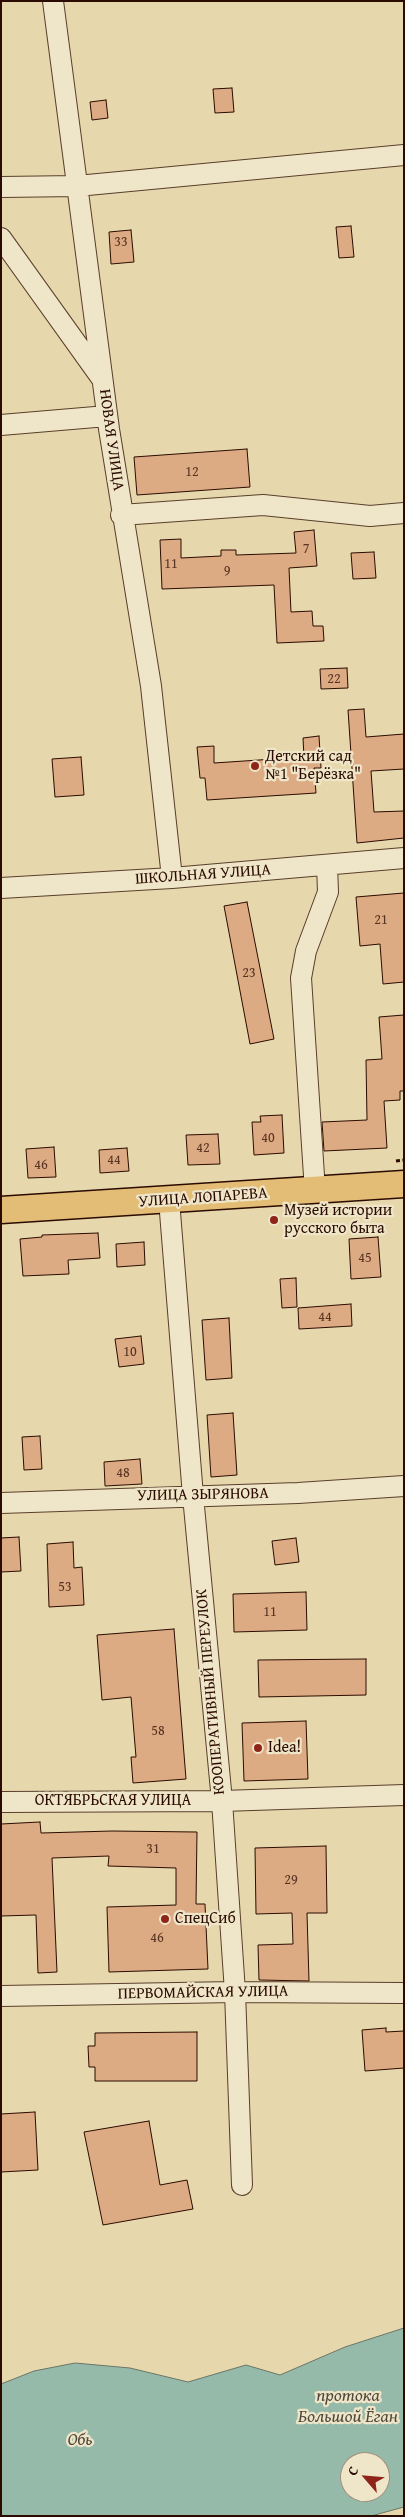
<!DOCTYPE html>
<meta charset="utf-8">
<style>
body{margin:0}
#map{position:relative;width:405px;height:2517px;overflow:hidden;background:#e6d8ac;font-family:"Gentium Book Plus",serif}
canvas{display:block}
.frame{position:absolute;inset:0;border:2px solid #2b0b00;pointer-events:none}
.north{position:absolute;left:340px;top:2452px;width:50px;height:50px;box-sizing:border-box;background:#efe6c9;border:1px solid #a18e79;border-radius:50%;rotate:297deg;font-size:14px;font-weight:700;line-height:20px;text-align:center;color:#2b0b00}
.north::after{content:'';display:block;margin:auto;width:18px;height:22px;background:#8f2418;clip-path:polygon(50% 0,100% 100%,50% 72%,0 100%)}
</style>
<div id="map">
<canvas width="405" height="2517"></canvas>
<div class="frame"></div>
<div class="north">С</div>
</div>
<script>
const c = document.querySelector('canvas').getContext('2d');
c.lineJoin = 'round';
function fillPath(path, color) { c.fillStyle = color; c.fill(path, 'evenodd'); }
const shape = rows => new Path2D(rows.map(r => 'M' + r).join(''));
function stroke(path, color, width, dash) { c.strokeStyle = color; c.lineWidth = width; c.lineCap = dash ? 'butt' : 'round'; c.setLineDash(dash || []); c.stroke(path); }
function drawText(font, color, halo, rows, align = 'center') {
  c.font = font + ' "Gentium Book Plus",serif'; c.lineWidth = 4.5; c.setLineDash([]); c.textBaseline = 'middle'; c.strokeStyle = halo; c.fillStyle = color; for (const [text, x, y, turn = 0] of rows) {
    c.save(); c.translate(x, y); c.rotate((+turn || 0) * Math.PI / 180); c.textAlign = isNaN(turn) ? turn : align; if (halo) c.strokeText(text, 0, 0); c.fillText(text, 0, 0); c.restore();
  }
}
const water = shape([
 [404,2328,404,2507,371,2516,1,2516,1,2384,34,2371,75,2363,130,2368,188,2382,246,2365,280,2375,345,2347,404,2328],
 [350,2462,380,2462,380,2492,350,2492,350,2462]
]);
fillPath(water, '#96baaa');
stroke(water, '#6b7466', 1);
const building = shape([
 [232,88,234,112,215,113,213,89,232,88],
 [106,100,108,118,92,120,90,102,106,100],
 [351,226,354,257,339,258,336,227,351,226],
 [131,230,134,262,111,264,109,232,131,230],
 [247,449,250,487,137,495,134,457,247,449],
 [314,530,317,566,289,568,291,612,312,611,313,626,323,626,324,641,277,643,274,585,162,589,160,540,181,539,181,558,221,556,221,550,236,550,236,555,296,553,294,532,314,530],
 [374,552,376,578,353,579,351,553,374,552],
 [347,668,348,688,321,689,320,669,347,668],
 [364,709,366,737,404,734,404,769,371,771,374,812,404,811,404,838,357,843,348,710,364,709],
 [319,736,321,768,314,768,316,793,207,800,205,778,200,778,197,747,214,746,214,763,304,757,303,738,319,736],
 [81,757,84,795,55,797,52,759,81,757],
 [404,893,404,982,383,984,380,944,360,946,356,897,404,893],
 [247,902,274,1039,250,1044,224,906,247,902],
 [404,1015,404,1091,400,1091,400,1100,384,1101,387,1148,324,1151,322,1122,367,1120,366,1060,382,1059,379,1017,404,1015],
 [282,1115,284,1153,254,1155,252,1122,261,1122,260,1116,282,1115],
 [218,1134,220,1164,188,1165,186,1135,218,1134],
 [54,1147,56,1177,28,1178,26,1149,54,1147],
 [127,1148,129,1171,100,1173,99,1150,127,1148],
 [98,1233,100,1258,68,1260,69,1274,23,1276,20,1239,42,1237,42,1235,98,1233],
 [378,1237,381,1277,351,1279,349,1239,378,1237],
 [144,1242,145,1265,117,1267,116,1244,144,1242],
 [296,1278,297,1307,282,1308,280,1279,296,1278],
 [351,1304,352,1326,299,1329,298,1308,351,1304],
 [229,1318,232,1378,206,1380,202,1320,229,1318],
 [141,1336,144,1364,119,1367,115,1339,141,1336],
 [233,1413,237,1475,211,1477,207,1415,233,1413],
 [40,1436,42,1469,24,1470,22,1437,40,1436],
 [140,1459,142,1484,105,1486,104,1462,140,1459],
 [19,1537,21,1571,1,1572,1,1538,19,1537],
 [296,1538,299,1562,275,1565,272,1541,296,1538],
 [73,1542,74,1568,82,1567,84,1605,49,1607,47,1544,73,1542],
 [306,1592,307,1630,234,1632,233,1594,306,1592],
 [174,1629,186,1779,133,1783,131,1757,136,1757,131,1697,102,1700,97,1635,174,1629],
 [366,1659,366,1695,259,1697,258,1660,366,1659],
 [306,1721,308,1779,244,1781,242,1723,306,1721],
 [40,1822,41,1833,112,1831,197,1832,196,1904,205,1904,208,1969,109,1972,107,1907,176,1905,176,1868,108,1866,109,1856,52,1858,57,1972,38,1973,36,1915,1,1916,1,1824,40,1822],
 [326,1846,327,1913,307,1913,309,1981,259,1980,258,1945,293,1944,292,1913,256,1914,255,1848,326,1846],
 [386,2028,386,2032,404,2031,404,2068,365,2071,362,2030,386,2028],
 [197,2032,197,2081,95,2081,95,2067,89,2067,88,2046,95,2046,95,2033,197,2032],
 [35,2112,38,2170,1,2172,1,2114,35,2112],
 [149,2121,160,2185,187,2180,193,2209,103,2225,84,2132,149,2121]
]);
fillPath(building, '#dcaa83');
stroke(building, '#2b0b00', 1);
const minor = shape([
 [53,1,109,429,151,686,172,878],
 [1,187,77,186,404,155],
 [1,238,102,379],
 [1,425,107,416],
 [121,515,263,505,370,516,404,513],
 [1,888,172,878,404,858],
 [315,1191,301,978,306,951,328,892,327,865],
 [169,1200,193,1496,222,1801,235,1992,242,2185],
 [1,1503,298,1493,404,1486],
 [1,1802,222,1801,404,1795],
 [1,1996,235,1992,404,1993]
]);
const major = shape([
 [1,1210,404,1184]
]);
stroke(minor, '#5a3e2b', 22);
stroke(major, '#2b0b00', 29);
stroke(shape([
 [396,1161,404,1160]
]), '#2b0b00', 3, [4, 2.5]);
stroke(minor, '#efe6c9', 20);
stroke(major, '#e3bc76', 26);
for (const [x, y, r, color] of [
 [255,766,5,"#8f2418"],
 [274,1220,5,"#8f2418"],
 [258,1748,5,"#8f2418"],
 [165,1919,5,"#8f2418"]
]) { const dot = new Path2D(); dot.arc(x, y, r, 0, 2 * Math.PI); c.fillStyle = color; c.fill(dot); stroke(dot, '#efe6c9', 2); }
drawText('14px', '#573321', null, [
 ["33",121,242],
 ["12",192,472],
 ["7",306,549],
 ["11",171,564],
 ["9",227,571],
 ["22",334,679],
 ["21",381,920],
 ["23",249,973],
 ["40",268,1138],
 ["42",203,1148],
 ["44",114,1160],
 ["46",41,1165],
 ["45",365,1258],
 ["44",325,1317],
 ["10",130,1352],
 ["48",123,1473],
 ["53",65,1587],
 ["11",270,1612],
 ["58",158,1731],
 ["31",153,1849],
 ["29",291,1880],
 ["46",157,1938]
]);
drawText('16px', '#2b0b00', '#efe6c9', [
 ["НОВАЯ УЛИЦА",111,440,82],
 ["ШКОЛЬНАЯ УЛИЦА",203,875,-4],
 ["УЛИЦА ЛОПАРЕВА",203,1198,-4],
 ["УЛИЦА ЗЫРЯНОВА",203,1495,-1],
 ["КООПЕРАТИВНЫЙ ПЕРЕУЛОК",211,1692,-95],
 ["ОКТЯБРЬСКАЯ УЛИЦА",113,1801],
 ["ПЕРВОМАЙСКАЯ УЛИЦА",203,1993,-1]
]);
drawText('16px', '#2b0b00', '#efe6c9', [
 ["Детский сад",265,757],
 ["№1 \"Берёзка\"",265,775],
 ["Музей истории",284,1211],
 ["русского быта",284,1229],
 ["Idea!",268,1748],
 ["СпецСиб",175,1919]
], 'left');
drawText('italic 18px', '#50483c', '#efe6c9', [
 ["протока",348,2396],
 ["Большой Ёган",348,2417],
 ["Обь",80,2440]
]);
</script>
